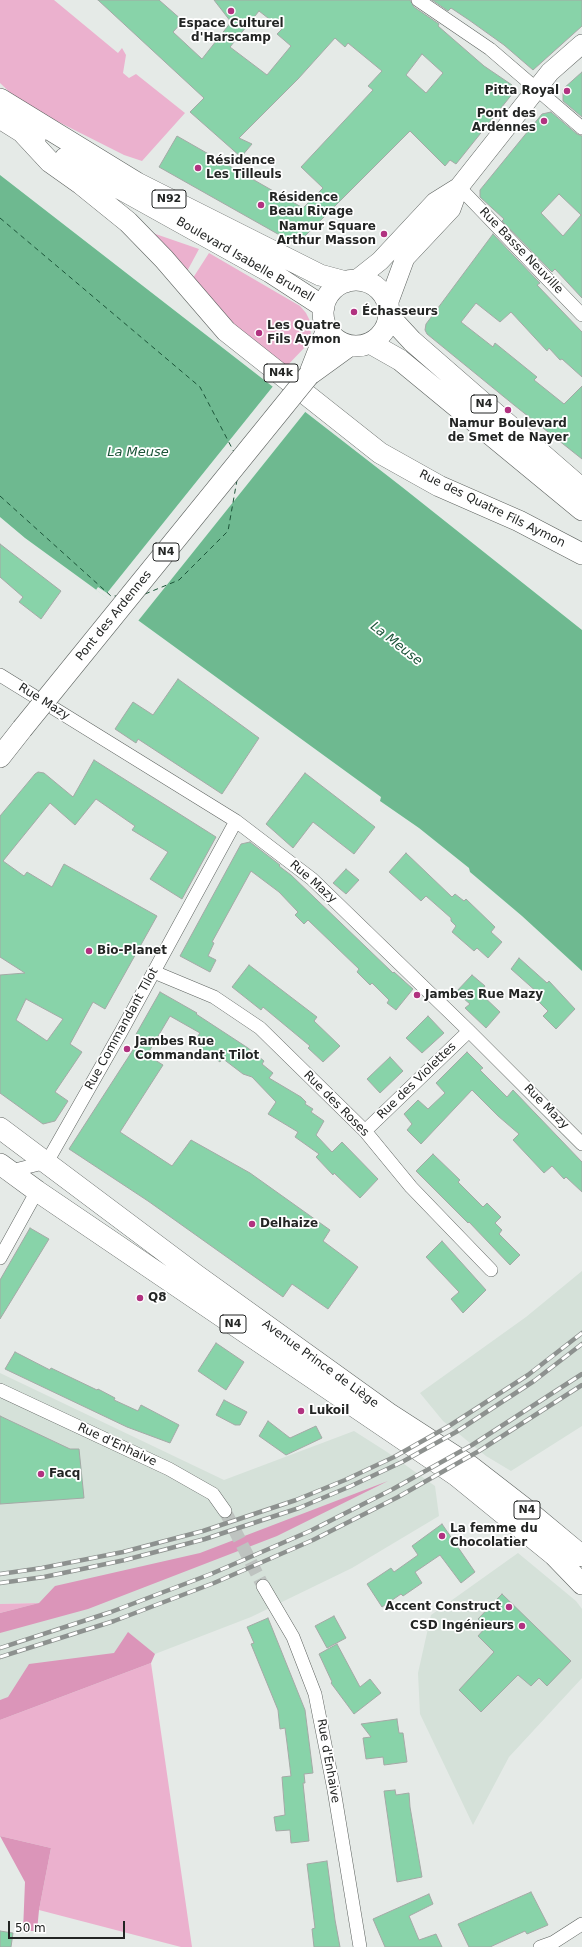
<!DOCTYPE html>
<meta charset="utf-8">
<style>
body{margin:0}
#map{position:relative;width:582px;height:1947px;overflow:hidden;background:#e5eae7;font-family:"DejaVu Sans",sans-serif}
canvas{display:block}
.scale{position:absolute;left:8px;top:1921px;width:117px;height:18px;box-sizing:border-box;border:2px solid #232524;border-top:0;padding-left:5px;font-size:12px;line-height:14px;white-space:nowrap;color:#232524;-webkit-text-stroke:3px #fff;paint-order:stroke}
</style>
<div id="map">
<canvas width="582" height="1947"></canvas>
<div class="scale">50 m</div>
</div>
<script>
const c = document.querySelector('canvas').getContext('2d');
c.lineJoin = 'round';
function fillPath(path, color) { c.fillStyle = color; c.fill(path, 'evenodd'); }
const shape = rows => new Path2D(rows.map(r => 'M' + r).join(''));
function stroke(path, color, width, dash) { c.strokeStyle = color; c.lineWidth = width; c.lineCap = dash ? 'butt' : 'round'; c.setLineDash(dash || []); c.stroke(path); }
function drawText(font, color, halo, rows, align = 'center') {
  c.font = font + ' "DejaVu Sans",sans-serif'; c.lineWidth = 3.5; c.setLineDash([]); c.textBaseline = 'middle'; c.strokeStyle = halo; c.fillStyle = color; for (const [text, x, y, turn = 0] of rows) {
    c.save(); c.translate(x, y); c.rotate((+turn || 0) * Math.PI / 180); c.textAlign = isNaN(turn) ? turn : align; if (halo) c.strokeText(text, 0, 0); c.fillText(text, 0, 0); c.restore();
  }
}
fillPath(shape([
 [582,1271,582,1426,511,1471,486,1456,443,1421,420,1393,526,1317],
 [0,1373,224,1480,354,1431,387,1452,435,1486,439,1516,352,1568,251,1617,155,1654,66,1683,0,1700,0,1613,37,1603,0,1604],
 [518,1553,576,1601,582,1609,582,1678,509,1757,473,1825,420,1714,418,1673,431,1615]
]), '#d5e1d9');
fillPath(shape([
 [0,0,54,0,118,53,122,48,126,55,123,73,129,78,136,74,185,113,142,161,124,155,21,103,0,83],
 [141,229,199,249,184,277],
 [209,253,300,306,306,313,310,321,311,338,307,345,282,371,258,351,191,281],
 [39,1603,0,1613,0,1604],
 [151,1663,192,1947,181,1947,39,1910,51,1848,0,1836,0,1720]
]), '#ebb1ce');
fillPath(shape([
 [388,1481,277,1536,88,1609,0,1633,0,1613,39,1603,55,1586,200,1553],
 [128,1632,155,1654,151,1663,0,1720,0,1700,8,1697,29,1664,114,1653],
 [0,1836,51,1848,39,1910,37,1931,23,1931,25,1882]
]), '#db95b9');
fillPath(shape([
 [0,175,402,487,582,630,582,971,522,916,470,872,469,868,419,828,380,801,381,797,25,538,0,517]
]), '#6eb990');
fillPath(shape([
 [274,385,306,411,138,621,96,590,98,587,107,593]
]), '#e5eae7');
stroke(shape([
 [0,218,200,387,234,452],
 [0,496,111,596,116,596],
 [145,594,179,580,228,531,237,480]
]), '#1c5539', 1, [5, 4]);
const building = shape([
 [98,0,159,0,183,21,173,32,202,59,231,22,214,0,410,0,414,7,439,24,438,26,484,66,512,85,513,93,456,164,450,160,445,166,410,131,302,239,292,242,159,167,177,136,303,208,323,188,301,167,373,90,368,86,382,71,348,43,345,47,335,38,298,79,239,138,252,144,241,157,190,112,204,98,98,0],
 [259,11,282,29,277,34,291,46,267,75,230,47,259,11],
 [422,54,443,73,426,93,406,75,422,54],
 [432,0,582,0,582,26,533,70,504,45,469,20,451,8,448,11,432,0],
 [582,72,582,117,563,101,563,89,582,72],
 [551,112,577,134,582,136,582,298,555,269,552,272,502,221,504,219,480,197,480,190,542,114,551,112],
 [559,194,581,215,563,236,541,213,559,194],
 [493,234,540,283,537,285,582,332,582,377,562,359,560,360,549,348,547,351,511,312,500,322,476,303,461,322,493,347,495,343,537,377,534,380,564,404,582,386,582,459,514,405,427,334,425,330,426,324,493,234],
 [0,544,61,591,41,619,19,602,23,597,0,577,0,544],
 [178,679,259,738,222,794,138,739,136,743,115,729,133,702,153,715,178,679],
 [94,760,216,837,182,899,150,879,168,852,132,830,135,826,96,799,75,825,50,803,3,861,24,876,27,872,52,887,64,864,157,916,105,1009,93,1002,70,1044,82,1052,55,1092,68,1101,55,1121,43,1124,0,1093,0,975,25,973,0,957,0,816,35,774,38,772,44,773,73,797,94,760],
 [26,999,63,1019,47,1041,16,1020,26,999],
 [305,773,375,827,354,854,313,822,293,848,266,824,305,773],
 [250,842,280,865,279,866,291,875,393,973,394,972,413,989,396,1010,387,1003,389,1000,372,983,370,985,357,972,359,969,308,920,304,924,295,915,298,912,279,892,251,871,212,942,214,943,208,956,216,960,210,972,180,956,241,844,250,842],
 [406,853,452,897,455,894,464,901,466,899,495,927,491,932,502,942,488,958,477,948,474,951,452,932,456,926,451,921,451,918,426,896,421,901,389,872,406,853],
 [346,869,359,880,346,894,333,883,346,869],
 [519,958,547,983,549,981,575,1009,556,1029,543,1016,548,1011,534,997,538,993,511,969,519,958],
 [249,965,317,1017,314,1021,340,1046,323,1062,308,1048,310,1046,263,1007,261,1010,232,987,249,965],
 [472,975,485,986,480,993,500,1012,486,1028,465,1008,470,1004,456,992,472,975],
 [160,992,197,1013,196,1014,248,1048,264,1061,262,1064,273,1073,269,1078,301,1097,306,1102,305,1104,313,1109,311,1112,324,1121,316,1135,332,1152,342,1142,378,1179,360,1198,334,1173,333,1175,316,1157,319,1154,295,1137,298,1132,268,1114,276,1102,252,1077,243,1074,222,1058,220,1062,193,1043,200,1033,170,1016,147,1055,163,1065,120,1132,172,1166,191,1140,250,1173,330,1230,323,1241,358,1267,328,1309,292,1284,283,1297,148,1201,69,1149,140,1039,135,1036,160,992],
 [428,1016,444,1033,422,1053,406,1038,428,1016],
 [467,1052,483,1068,480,1070,507,1097,513,1090,582,1162,582,1192,566,1177,564,1179,552,1166,544,1173,513,1140,519,1134,498,1116,472,1090,421,1144,407,1130,412,1124,404,1114,418,1100,428,1109,445,1093,436,1083,467,1052],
 [390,1057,403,1071,380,1093,367,1079,390,1057],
 [433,1154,460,1180,458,1182,483,1207,487,1203,501,1217,495,1223,502,1230,499,1234,520,1255,510,1265,469,1222,468,1223,416,1171,433,1154],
 [30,1228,49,1239,0,1319,0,1280,30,1228],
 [442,1241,486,1290,463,1313,451,1299,459,1292,426,1257,442,1241],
 [216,1343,244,1362,226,1390,198,1371,216,1343],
 [15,1352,50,1370,51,1368,97,1390,98,1389,115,1398,114,1400,138,1411,141,1405,179,1425,170,1443,127,1427,5,1369,15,1352],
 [224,1400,247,1412,240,1425,235,1425,216,1415,224,1400],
 [0,1416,70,1449,79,1449,84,1498,0,1504,0,1416],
 [268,1421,290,1438,316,1426,322,1438,286,1455,259,1436,268,1421],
 [442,1524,475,1572,461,1583,440,1555,415,1572,422,1583,403,1596,401,1594,382,1607,367,1584,391,1568,394,1572,418,1555,412,1546,442,1524],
 [502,1594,571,1661,547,1686,539,1678,531,1686,518,1675,481,1712,459,1690,494,1652,478,1636,486,1627,478,1619,502,1594],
 [334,1616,346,1638,327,1648,315,1626,334,1616],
 [268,1618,305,1710,313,1773,304,1774,305,1783,303,1783,309,1841,291,1843,290,1830,276,1831,274,1817,285,1815,282,1777,291,1776,287,1743,285,1728,280,1729,278,1710,251,1644,254,1643,247,1627,268,1618],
 [337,1644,360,1687,370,1679,381,1693,354,1714,331,1683,332,1682,319,1654,337,1644],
 [397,1719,399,1733,403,1733,407,1762,384,1765,383,1757,366,1759,363,1738,371,1737,361,1724,397,1719],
 [395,1790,396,1795,409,1793,410,1807,422,1877,397,1882,384,1791,395,1790],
 [327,1861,335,1920,340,1947,314,1947,312,1929,315,1928,307,1864,327,1861],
 [531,1892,548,1925,527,1934,525,1931,490,1947,469,1947,458,1924,531,1892],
 [429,1894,433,1904,409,1916,419,1940,436,1934,442,1947,385,1947,373,1919,429,1894],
 [0,1931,13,1933,11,1947,0,1947,0,1931]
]);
fillPath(building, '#88d3a9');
stroke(building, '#a4a9a6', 1);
stroke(shape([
 [225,1511,263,1586]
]), '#bec3c0', 13, [13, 6]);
const street = shape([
 [418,0,490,49,582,128],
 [459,187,582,315],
 [0,675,236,821,312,879,469,1031,582,1144],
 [154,972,214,997,260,1028,365,1131,411,1187,491,1270],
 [365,1131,469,1031],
 [11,1171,47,1162,121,1032,236,821],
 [0,1258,37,1191],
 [0,1390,169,1469,213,1494,225,1511],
 [263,1586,293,1637,315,1694,334,1790,360,1947],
 [540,1947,554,1942,582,1924]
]);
const secondary = shape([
 [356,280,380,261,435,202,459,187,550,72,582,44],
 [388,304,405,258,451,209,459,187]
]);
const primary = shape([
 [0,99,137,183,320,275,346,282],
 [0,118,35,140],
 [24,134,50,162,81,184,128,222,164,259,226,331,380,453,439,486,519,521,582,554],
 [65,158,270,272,324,307],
 '323 313a33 33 0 1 1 66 0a33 33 0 1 1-66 0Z',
 [388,315,412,341,582,489],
 [370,343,400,360,582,510],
 [309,375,349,346],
 [309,375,327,329],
 [0,757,22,729],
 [0,1128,196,1275,388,1413,470,1466,528,1511,582,1556],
 [0,1164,37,1191,457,1476,554,1555,582,1584]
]);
stroke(street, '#5d625f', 14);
stroke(secondary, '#5d625f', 20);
stroke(primary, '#5d625f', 22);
stroke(street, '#fff', 13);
stroke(secondary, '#fff', 19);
stroke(primary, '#fff', 21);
const rail = shape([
 [0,1574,42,1568,123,1552,203,1531,296,1500,345,1480,394,1457,449,1426,528,1375,582,1333],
 [0,1583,44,1577,125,1560,205,1539,299,1508,351,1486,402,1462,456,1432,534,1381,582,1344],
 [0,1648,111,1612,211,1574,310,1531,393,1489,472,1445,582,1374],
 [0,1657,114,1621,214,1583,313,1540,398,1497,479,1451,582,1385]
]);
stroke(rail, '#8d918f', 4.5);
stroke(rail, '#fff', 3, [9]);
const primaryBridge = shape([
 [22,729,309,375]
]);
stroke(primaryBridge, '#5d625f', 22, []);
stroke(primaryBridge, '#fff', 21);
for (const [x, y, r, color] of [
 [231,11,4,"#b13280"],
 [567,91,4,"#b13280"],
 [544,121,4,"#b13280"],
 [198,168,4,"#b13280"],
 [261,205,4,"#b13280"],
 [384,234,4,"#b13280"],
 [354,312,4,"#b13280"],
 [259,333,4,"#b13280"],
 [508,410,4,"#b13280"],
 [89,951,4,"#b13280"],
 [417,995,4,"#b13280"],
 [127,1049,4,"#b13280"],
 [252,1224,4,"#b13280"],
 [140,1298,4,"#b13280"],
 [301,1411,4,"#b13280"],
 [41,1474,4,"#b13280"],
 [442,1536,4,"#b13280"],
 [509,1607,4,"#b13280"],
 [522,1626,4,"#b13280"]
]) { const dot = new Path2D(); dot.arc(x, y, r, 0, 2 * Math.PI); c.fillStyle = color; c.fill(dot); stroke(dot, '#fff', 1.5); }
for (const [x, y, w] of [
 [169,199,34],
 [281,373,34],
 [484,404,26],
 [166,552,26],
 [233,1324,26],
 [527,1510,26]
]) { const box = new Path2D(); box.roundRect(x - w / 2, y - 9, w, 18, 3); c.fillStyle = '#fff'; c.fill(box); stroke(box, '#232524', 1); }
drawText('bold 11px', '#232524', null, [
 ["N92",169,199],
 ["N4k",281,373],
 ["N4",484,404],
 ["N4",166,552],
 ["N4",233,1324],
 ["N4",527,1510]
]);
drawText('bold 12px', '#232524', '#fff', [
 ["Espace Culturel",231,24,"center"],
 ["d'Harscamp",231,38,"center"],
 ["Pitta Royal",559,91,"right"],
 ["Pont des",536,114,"right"],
 ["Ardennes",536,128,"right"],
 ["Résidence",206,161],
 ["Les Tilleuls",206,175],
 ["Résidence",269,198],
 ["Beau Rivage",269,212],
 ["Namur Square",376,227,"right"],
 ["Arthur Masson",376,241,"right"],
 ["Échasseurs",362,312],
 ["Les Quatre",267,326],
 ["Fils Aymon",267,340],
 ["Namur Boulevard",508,424,"center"],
 ["de Smet de Nayer",508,438,"center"],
 ["Bio-Planet",97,951],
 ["Jambes Rue Mazy",425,995],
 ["Jambes Rue",135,1042],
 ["Commandant Tilot",135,1056],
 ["Delhaize",260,1224],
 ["Q8",148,1298],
 ["Lukoil",309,1411],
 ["Facq",49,1474],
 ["La femme du",450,1529],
 ["Chocolatier",450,1543],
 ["Accent Construct",501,1607,"right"],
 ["CSD Ingénieurs",514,1626,"right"]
], 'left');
drawText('12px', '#232524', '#fff', [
 ["Rue Basse Neuville",521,251,46],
 ["Boulevard Isabelle Brunell",245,260,30],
 ["Rue des Quatre Fils Aymon",492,509,26],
 ["Pont des Ardennes",114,616,-51],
 ["Rue Mazy",44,702,32],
 ["Rue Mazy",313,882,41],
 ["Rue Commandant Tilot",122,1029,-61],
 ["Rue des Violettes",417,1081,-44],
 ["Rue des Roses",336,1104,45],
 ["Rue Mazy",546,1107,45],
 ["Avenue Prince de Liège",320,1364,36],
 ["Rue d'Enhaive",117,1445,25],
 ["Rue d'Enhaive",328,1761,80]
]);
drawText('italic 13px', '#1c5539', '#fff', [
 ["La Meuse",138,453],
 ["La Meuse",396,644,38]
]);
</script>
